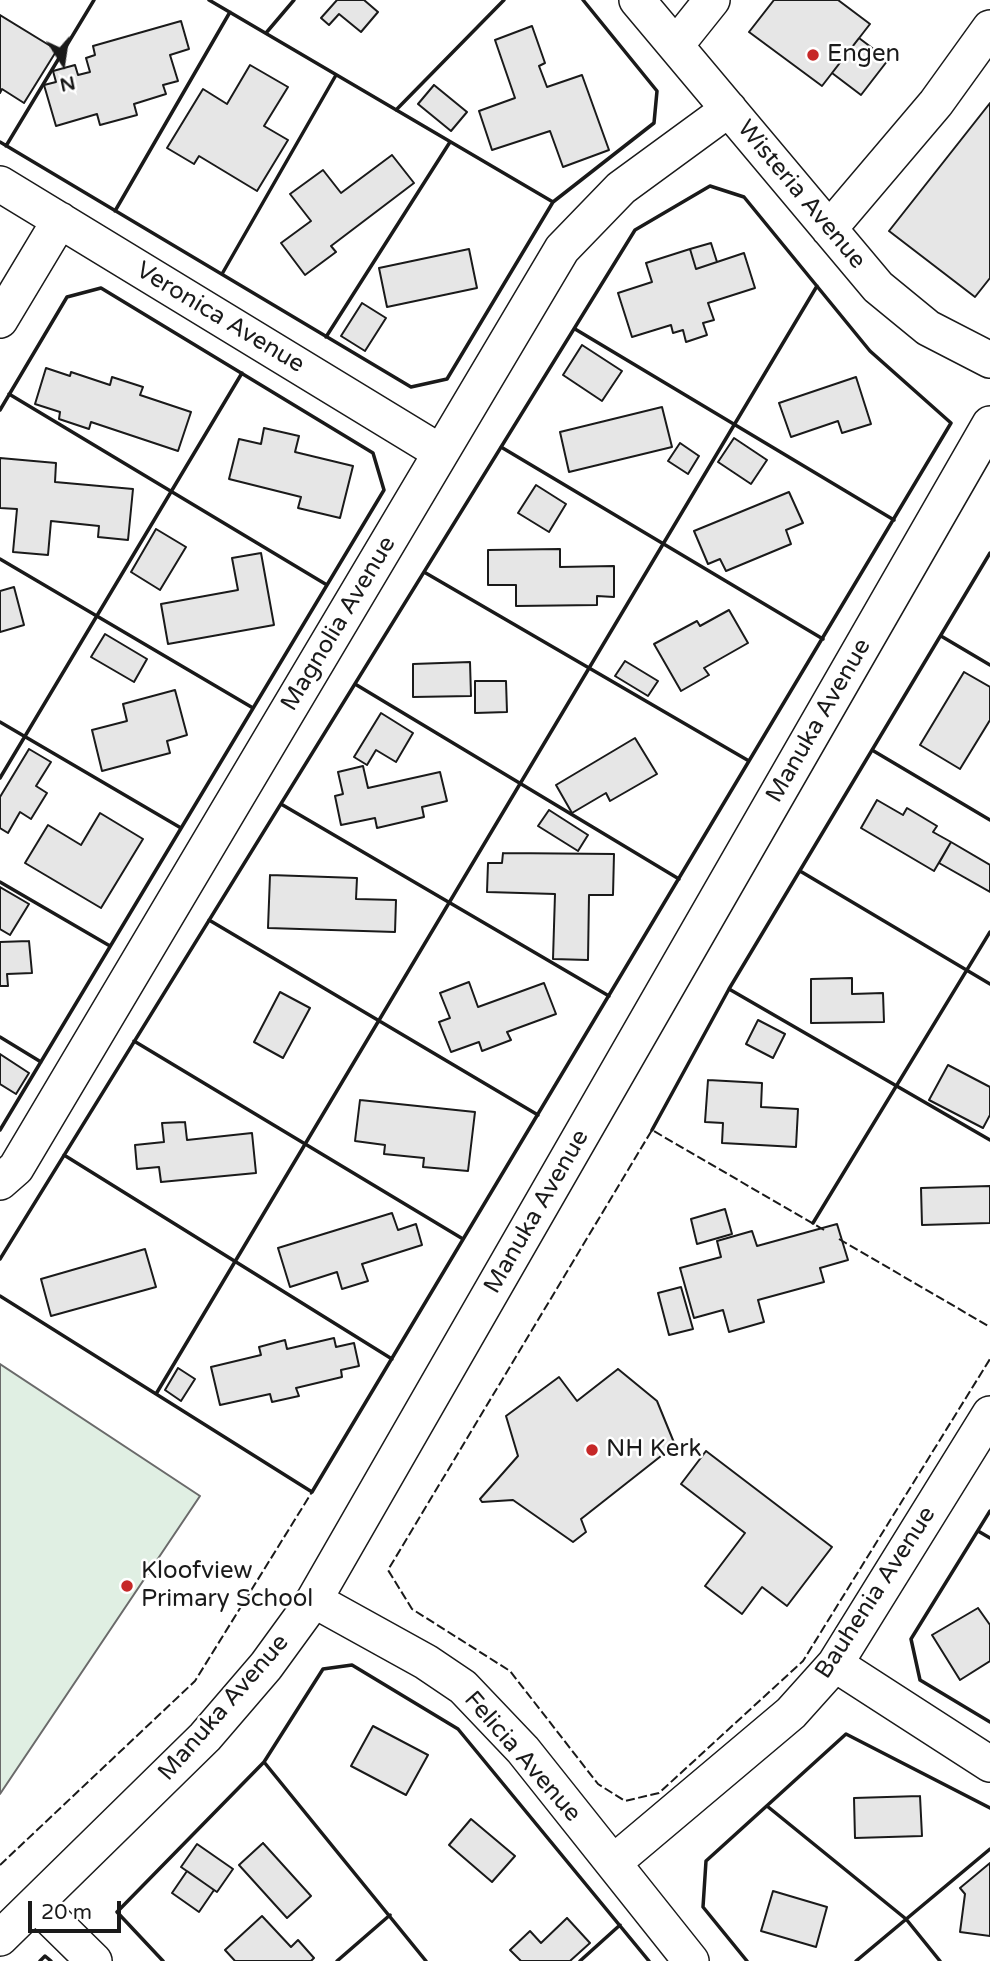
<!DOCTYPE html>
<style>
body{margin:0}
#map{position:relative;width:990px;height:1961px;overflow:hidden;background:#fff;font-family:"Varela Round",sans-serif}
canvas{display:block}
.north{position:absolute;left:28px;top:28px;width:70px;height:70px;-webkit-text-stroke:5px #fff;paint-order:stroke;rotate:168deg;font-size:19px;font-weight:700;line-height:28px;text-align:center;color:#1a1a1a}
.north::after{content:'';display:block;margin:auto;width:24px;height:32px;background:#1a1a1a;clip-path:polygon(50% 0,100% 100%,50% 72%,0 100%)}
.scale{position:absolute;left:28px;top:1901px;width:93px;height:32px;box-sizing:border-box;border:4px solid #1a1a1a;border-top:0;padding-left:9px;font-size:21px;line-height:24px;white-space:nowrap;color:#1a1a1a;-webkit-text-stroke:5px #fff;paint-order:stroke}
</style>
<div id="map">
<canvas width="990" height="1961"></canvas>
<div class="north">N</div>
<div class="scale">20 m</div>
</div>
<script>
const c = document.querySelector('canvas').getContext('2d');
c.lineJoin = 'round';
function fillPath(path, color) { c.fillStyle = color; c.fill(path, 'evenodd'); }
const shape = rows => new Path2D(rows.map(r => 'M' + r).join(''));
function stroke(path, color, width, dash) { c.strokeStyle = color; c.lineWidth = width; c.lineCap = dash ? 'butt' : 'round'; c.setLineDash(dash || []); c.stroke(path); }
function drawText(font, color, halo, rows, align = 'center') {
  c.font = font + ' "Varela Round",sans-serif'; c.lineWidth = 5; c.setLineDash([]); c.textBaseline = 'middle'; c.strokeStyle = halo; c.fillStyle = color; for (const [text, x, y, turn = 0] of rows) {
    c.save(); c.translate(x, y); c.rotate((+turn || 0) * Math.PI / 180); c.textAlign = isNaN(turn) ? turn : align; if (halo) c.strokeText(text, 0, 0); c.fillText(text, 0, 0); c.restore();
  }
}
const green = shape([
 [0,1364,200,1496,0,1794,0,1364]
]);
fillPath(green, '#e0efe3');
stroke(green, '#6a6a6a', 2);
const building = shape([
 [337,0,364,0,378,12,361,32,339,14,329,25,321,18,337,0],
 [774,0,838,0,870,24,822,86,749,32,774,0],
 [0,15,57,50,24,103,2,89,0,93,0,15],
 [181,21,189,49,170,55,178,81,163,85,166,94,134,104,137,115,100,125,97,114,56,126,44,85,56,82,53,71,75,65,78,75,90,72,86,58,95,55,93,46,181,21],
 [532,26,545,63,539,66,547,87,582,75,609,150,563,167,550,131,492,150,479,111,515,98,495,40,532,26],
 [859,38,888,60,861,95,832,73,859,38],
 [250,65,288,87,264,126,288,140,257,191,199,156,194,164,167,148,203,89,227,104,250,65],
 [434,85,467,112,451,131,418,104,434,85],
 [990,103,990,278,975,297,889,231,990,103],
 [392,155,414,183,331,246,336,252,305,275,281,243,311,221,290,194,323,170,341,193,392,155],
 [711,243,717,262,696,269,690,249,711,243],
 [469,249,477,288,387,307,379,268,469,249],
 [690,249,696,269,744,253,755,288,708,303,714,320,703,323,707,335,686,342,683,330,673,333,671,325,632,337,618,293,652,282,646,263,690,249],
 [362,303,386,318,365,351,341,336,362,303],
 [582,345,622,371,602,401,563,375,582,345],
 [46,368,70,376,71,372,110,385,112,377,143,387,140,395,191,412,178,451,91,422,89,429,59,419,60,412,35,404,46,368],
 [856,377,871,424,842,433,838,421,791,437,779,403,856,377],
 [662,407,672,447,569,472,560,432,662,407],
 [264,428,299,436,295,452,353,466,340,518,298,508,301,497,229,479,239,439,261,444,264,428],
 [734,438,767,460,751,484,718,462,734,438],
 [680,443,699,456,688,474,668,461,680,443],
 [0,458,56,463,55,482,133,489,128,540,98,537,99,526,51,521,48,555,13,552,17,509,0,508,0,458],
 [536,485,566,504,549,532,518,513,536,485],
 [789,492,803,523,786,530,791,544,726,571,720,559,708,564,694,531,789,492],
 [156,529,186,547,160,590,131,572,156,529],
 [560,549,560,567,614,566,614,597,597,596,597,605,516,606,516,585,488,585,488,550,560,549],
 [261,553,274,625,168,644,161,604,238,590,232,558,261,553],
 [14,587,24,625,0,632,0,591,14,587],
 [729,610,748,643,704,668,709,675,681,691,654,644,697,621,700,626,729,610],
 [105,634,147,659,134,682,91,657,105,634],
 [625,661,658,681,648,696,615,676,625,661],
 [470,662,471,696,413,697,413,664,470,662],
 [964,672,990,687,990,720,960,769,920,745,964,672],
 [475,681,506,681,507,712,475,713,475,681],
 [175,690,187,735,167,741,170,753,102,771,92,730,127,721,123,704,175,690],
 [381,713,413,733,396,762,376,750,367,765,354,757,381,713],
 [635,738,657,774,610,801,606,793,572,813,556,785,635,738],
 [29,749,51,762,36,786,47,793,31,819,20,812,8,833,0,828,0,797,29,749],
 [363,766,368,788,440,772,447,801,422,807,424,817,377,828,375,818,341,825,335,796,343,794,338,772,363,766],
 [877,800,903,815,907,808,937,826,933,832,951,842,934,871,861,828,877,800],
 [549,810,588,835,578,851,538,826,549,810],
 [100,813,143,839,101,908,25,863,48,825,81,845,100,813],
 [951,842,990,865,990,892,939,863,951,842],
 [503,853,614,854,613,895,589,895,588,960,553,959,555,894,487,892,488,863,502,863,503,853],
 [270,875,357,878,356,899,396,900,395,932,268,928,270,875],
 [0,887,29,904,10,935,0,929,0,887],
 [29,941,32,973,7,974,8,986,0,986,0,942,29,941],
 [852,978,852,994,883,993,884,1022,811,1023,811,979,852,978],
 [469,982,478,1007,544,983,556,1014,507,1032,511,1040,482,1051,479,1042,451,1052,439,1022,450,1018,440,993,469,982],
 [280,992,310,1008,283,1058,254,1042,280,992],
 [758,1020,785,1034,773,1058,746,1044,758,1020],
 [0,1054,29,1073,16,1094,0,1084,0,1054],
 [948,1065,990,1087,990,1115,983,1128,929,1100,948,1065],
 [708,1080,762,1083,761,1107,798,1109,796,1147,722,1143,723,1123,705,1122,708,1080],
 [360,1100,475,1112,468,1171,423,1167,424,1158,384,1154,385,1145,355,1141,360,1100],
 [185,1122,187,1140,252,1133,256,1173,161,1182,159,1167,137,1169,135,1145,164,1142,162,1123,185,1122],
 [990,1186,990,1223,922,1225,921,1188,990,1186],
 [725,1209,732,1234,697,1244,691,1219,725,1209],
 [392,1213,398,1230,416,1224,422,1245,362,1264,368,1281,342,1289,337,1272,290,1287,278,1248,392,1213],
 [837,1224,848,1260,820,1268,824,1282,758,1300,764,1322,729,1332,723,1310,694,1318,680,1268,721,1257,717,1241,752,1231,757,1246,837,1224],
 [145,1249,156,1287,51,1316,41,1279,145,1249],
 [681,1287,693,1329,669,1335,658,1293,681,1287],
 [334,1338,336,1347,354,1343,359,1366,341,1370,342,1377,296,1388,299,1396,272,1402,270,1394,220,1405,211,1367,261,1355,259,1347,285,1340,287,1349,334,1338],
 [178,1368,195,1379,181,1401,165,1390,178,1368],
 [618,1369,657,1401,675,1445,581,1519,586,1532,573,1542,513,1500,482,1502,480,1499,518,1456,506,1416,559,1377,577,1401,618,1369],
 [706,1451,832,1547,787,1606,762,1587,742,1614,705,1586,745,1533,681,1484,706,1451],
 [978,1608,990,1625,990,1661,960,1680,932,1635,978,1608],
 [373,1726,428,1755,406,1795,351,1766,373,1726],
 [920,1796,922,1836,855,1838,854,1798,920,1796],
 [471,1819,515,1856,492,1882,449,1845,471,1819],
 [263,1843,311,1896,287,1918,239,1865,263,1843],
 [197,1844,233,1869,217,1892,181,1867,197,1844],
 [990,1863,990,1936,960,1932,965,1894,960,1888,990,1863],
 [187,1871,214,1890,199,1912,172,1893,187,1871],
 [773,1891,827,1907,816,1947,761,1931,773,1891],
 [262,1916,291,1947,298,1940,314,1958,311,1961,235,1961,225,1950,262,1916],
 [567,1918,590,1943,570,1961,521,1961,510,1950,530,1931,541,1943,567,1918]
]);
fillPath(building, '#e6e6e6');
stroke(building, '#1a1a1a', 2);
const minor = shape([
 [637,0,878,287,928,328,990,360],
 [676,45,712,0],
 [0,184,440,452],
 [829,229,936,103,990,28],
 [0,320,60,220],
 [0,1182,16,1168,562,249,621,188,729,109],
 [314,1600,426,1662,463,1687,523,1750,691,1961],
 [835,1664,990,1764],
 [613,1863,791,1713,835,1664,990,1414],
 [36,1904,94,1961],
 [0,1938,205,1737,266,1666,314,1600,990,424]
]);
stroke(minor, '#1a1a1a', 38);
stroke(minor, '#fff', 35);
stroke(shape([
 [824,1230,652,1130,388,1570,412,1609,510,1671,598,1784,625,1801,659,1793,803,1661,990,1359],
 [839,1239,990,1327],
 [0,1296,312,1492,195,1681,0,1865]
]), '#1a1a1a', 2, [9, 3.5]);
stroke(shape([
 [209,0,553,202],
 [266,33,294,0],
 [396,110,504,0],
 [0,142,411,387,447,379,553,202,654,123,657,91,583,0],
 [6,146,94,0],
 [115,211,230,12],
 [222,274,336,75],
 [575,329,894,520],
 [326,337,450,142],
 [9,394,327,585],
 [0,410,67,297,101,288,373,453,384,490,0,1130],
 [501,447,823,639],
 [0,559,253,708],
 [424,572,749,761],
 [941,636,990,665],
 [355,684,679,879],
 [0,722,181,828],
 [872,750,990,820],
 [0,778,242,373],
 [281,804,609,996],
 [800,871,990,984],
 [0,882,110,946],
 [209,920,538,1115],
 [729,989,990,1140],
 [0,1037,41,1062],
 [134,1041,463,1239],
 [652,1130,729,989,990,553],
 [64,1155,392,1359],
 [813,1223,990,932],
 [0,1259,635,230,710,186,744,197,870,351,951,423,312,1492,0,1296],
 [156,1394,817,286],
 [990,1511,911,1639,920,1680,990,1722],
 [978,1531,990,1538],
 [264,1762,426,1961],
 [767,1806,906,1919,940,1961],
 [40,1961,45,1956,51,1961],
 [163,1961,117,1912,264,1762,323,1669,352,1665,458,1729,649,1961],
 [337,1961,390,1915],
 [580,1961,620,1925],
 [747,1961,703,1907,706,1861,846,1734,990,1808],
 [856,1961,990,1849]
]), '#1a1a1a', 3.5);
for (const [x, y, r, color] of [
 [813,55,7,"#c62828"],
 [592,1450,7,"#c62828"],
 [127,1586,7,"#c62828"]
]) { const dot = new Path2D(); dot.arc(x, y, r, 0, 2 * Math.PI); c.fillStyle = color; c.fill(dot); stroke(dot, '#fff', 2.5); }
drawText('24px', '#1a1a1a', '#fff', [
 ["Engen",827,55],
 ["NH Kerk",606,1450],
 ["Kloofview",141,1572],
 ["Primary School",141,1600]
], 'left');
drawText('24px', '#1a1a1a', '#fff', [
 ["Wisteria Avenue",801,195,50],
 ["Veronica Avenue",220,318,31],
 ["Magnolia Avenue",339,624,-59],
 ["Manuka Avenue",819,721,-60],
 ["Manuka Avenue",537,1212,-60],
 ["Bauhenia Avenue",876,1593,-57],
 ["Manuka Avenue",224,1708,-49],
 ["Felicia Avenue",522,1757,49]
]);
</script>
